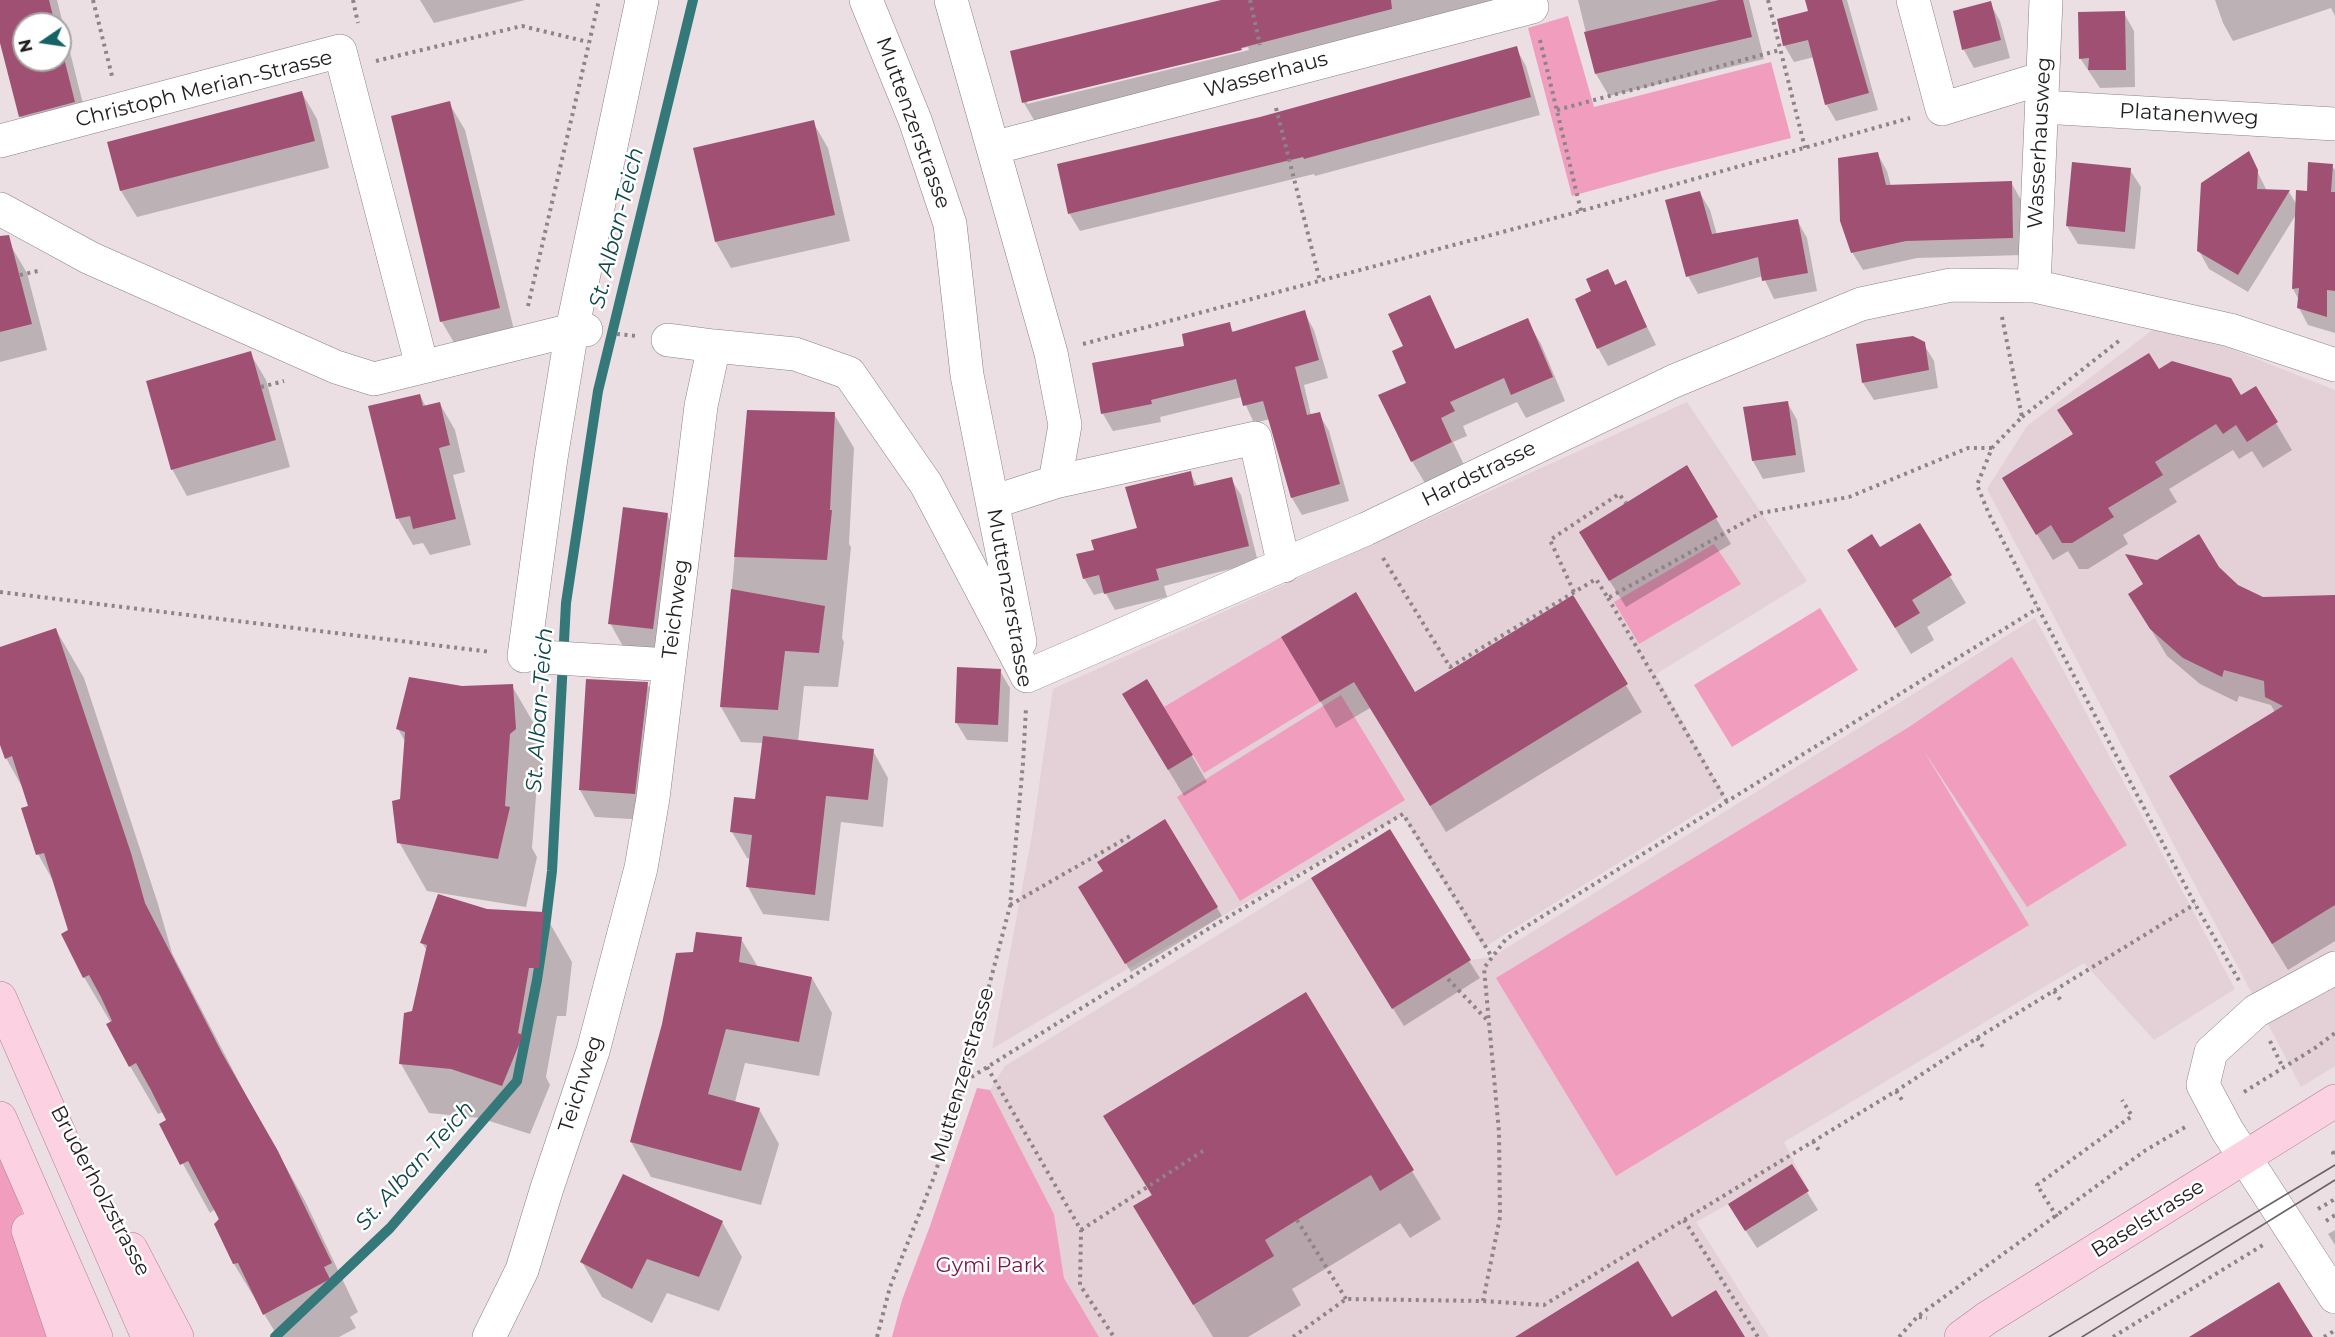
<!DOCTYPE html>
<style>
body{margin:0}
#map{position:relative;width:2335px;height:1337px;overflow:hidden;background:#ebdfe3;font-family:Montserrat,sans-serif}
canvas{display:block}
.north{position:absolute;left:12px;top:12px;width:60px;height:60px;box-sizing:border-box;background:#fff;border:2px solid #a7a5a6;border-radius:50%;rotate:257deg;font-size:16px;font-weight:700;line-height:24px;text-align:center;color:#231f20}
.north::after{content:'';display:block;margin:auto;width:21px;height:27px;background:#146365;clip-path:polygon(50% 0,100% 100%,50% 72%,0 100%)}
</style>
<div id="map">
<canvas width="2335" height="1337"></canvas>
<div class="north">N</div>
</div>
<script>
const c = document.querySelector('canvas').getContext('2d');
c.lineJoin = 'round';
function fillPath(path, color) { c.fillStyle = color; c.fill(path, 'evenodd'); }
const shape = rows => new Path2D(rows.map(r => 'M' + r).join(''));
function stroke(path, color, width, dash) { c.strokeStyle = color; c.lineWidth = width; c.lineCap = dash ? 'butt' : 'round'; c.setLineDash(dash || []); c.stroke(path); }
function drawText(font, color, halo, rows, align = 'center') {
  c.font = font + ' Montserrat,sans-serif'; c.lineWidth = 5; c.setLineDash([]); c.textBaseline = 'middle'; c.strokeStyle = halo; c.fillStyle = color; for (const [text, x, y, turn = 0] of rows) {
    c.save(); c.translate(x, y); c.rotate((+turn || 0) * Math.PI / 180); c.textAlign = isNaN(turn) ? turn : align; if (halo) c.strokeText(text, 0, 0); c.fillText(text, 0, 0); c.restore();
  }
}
fillPath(shape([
 [2163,322,2335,390,2335,1066,2301,1087,1987,489,2027,426],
 [1687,402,1807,581,1656,674,1725,796,1483,948,1402,815,1115,976,992,1049,1032,835,1053,689],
 [2035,618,2235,989,2154,1040,2084,963,1784,1142,1809,1191,1745,1231,1728,1204,1696,1222,1769,1337,1099,1337,1064,1278,1054,1214,990,1090,1005,1066,1390,829,1471,960,1492,957]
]), '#e4d0d7');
fillPath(shape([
 [1568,16,1594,107,1771,62,1791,138,1665,170,1572,196,1528,28],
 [1714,544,1741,584,1639,644,1614,602],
 [1820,608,1858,670,1732,747,1694,685],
 [1281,637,1320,702,1204,773,1164,707],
 [2012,657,2127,845,2027,907,1922,748,2029,925,1616,1176,1496,978,1909,727],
 [1341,695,1405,800,1240,901,1177,797],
 [977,1088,990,1090,1054,1214,1064,1278,1099,1337,892,1337,902,1300,930,1226],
 [0,1145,64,1337,0,1337]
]), '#f19dbe');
fillPath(shape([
 [0,0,57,0,89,128,36,143,20,116,0,37],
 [24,24,60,24,60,60,24,60],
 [420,0,525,0,434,23],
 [1228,0,1508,0,1034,120,1024,103,1011,52],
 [1248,47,1249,50,1027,104,1027,101],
 [1578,0,1749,0,1764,59,1609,96,1596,74],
 [1807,0,1847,0,1878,110,1836,121,1826,104,1814,57,1794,62,1784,45,1810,12],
 [2215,0,2335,0,2335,16,2331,8,2233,41,2223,23],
 [1990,3,2000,21,2010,58,1974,68,1964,50,1955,12],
 [2124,13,2134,31,2135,87,2100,88,2080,58],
 [1516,48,1526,66,1540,115,1315,176,1314,174,1080,231,1069,213,1261,118],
 [302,93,317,119,329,168,137,217,121,191,109,143],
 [449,103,465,130,515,334,457,348,442,322,392,117],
 [813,122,828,148,850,241,731,268,716,242,695,149],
 [1877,153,1887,171,1891,186,2011,182,2021,200,2023,255,1917,258,1863,270,1852,252],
 [2248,153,2267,191,2289,192,2297,205,2332,166,2335,170,2335,333,2308,325,2299,308,2299,300,2293,289,2297,213,2248,292,2209,269,2199,251],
 [2130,170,2141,187,2135,249,2078,244,2067,226],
 [1700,193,1710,210,1717,235,1797,220,1807,238,1817,291,1774,299,1763,276,1698,294,1688,276],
 [11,246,27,273,47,350,0,362,0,249],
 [1608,271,1616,286,1625,282,1656,345,1608,366,1598,348,1593,292],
 [1429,297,1456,350,1527,320,1541,344,1565,401,1526,418,1517,402,1463,426,1467,436,1453,442,1465,467,1426,485,1412,461,1405,347],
 [1304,312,1314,330,1328,378,1304,385,1311,415,1319,414,1329,431,1349,501,1302,515,1292,498,1270,419,1254,423,1242,397,1160,417,1161,422,1113,431,1103,414,1186,347,1229,324,1234,333],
 [1923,343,1934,361,1938,388,1874,400,1863,383],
 [250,353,266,380,290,467,187,496,172,469],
 [2158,371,2241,397,2255,388,2292,450,2263,468,2252,451,2239,459,2233,450,2169,489,2177,502,2123,535,2128,544,2088,569,2079,569,2068,551,2053,560,2019,505,2074,435],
 [420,395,426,407,440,404,455,430,465,472,453,475,471,545,430,555,423,543,413,545,398,519,370,407],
 [1787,402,1797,420,1805,472,1763,479,1753,461,1745,409],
 [748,411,834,414,854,448,849,544,851,547,842,638,844,642,838,687,804,686,798,742,873,751,888,778,883,827,841,822,829,921,763,914,748,887,751,859,747,858,732,832,756,801,763,743,741,742,721,707],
 [1686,467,1731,544,1626,607,1596,559],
 [1190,473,1198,487,1231,479,1241,495,1258,562,1164,586,1167,597,1115,610,1105,592,1094,595,1084,578,1095,551,1139,529],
 [667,515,683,541,668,655,625,650,610,623],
 [1919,525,1966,603,1927,627,1934,640,1911,654,1864,577,1880,549],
 [2218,568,2237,586,2262,599,2335,597,2335,941,2288,970,2186,803,2275,713,2271,705,2239,696,2237,702,2200,684,2167,656,2146,621],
 [1573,597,1642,712,1446,832,1370,708,1336,728,1283,638,1414,694],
 [56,630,84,678,158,904,172,953,250,1103,305,1201,358,1312,350,1317,356,1328,339,1337,278,1337,234,1264,215,1209,210,1213,161,1124,168,1121,163,1112,158,1114,130,1066,111,1023,84,977,56,886,38,854,30,807,25,792,6,758,0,740,0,648],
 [1000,671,1010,688,1008,742,967,740,956,722],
 [647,684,663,711,649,820,595,817,580,790],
 [512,686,540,734,543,778,537,783,532,848,537,857,526,907,427,891,399,842,406,743,398,729,462,687],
 [1139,721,1192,756,1207,782,1184,796],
 [1165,821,1222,916,1131,972,1080,887,1105,872],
 [1323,897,1469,961,1480,978,1404,1026],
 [487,910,544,913,572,962,566,1016,557,1016,546,1077,550,1085,530,1134,480,1118,429,1113,401,1064,427,951,422,943],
 [741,939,758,967,812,978,832,1013,819,1076,745,1063,735,1102,759,1109,779,1144,761,1205,651,1177,631,1142],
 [1305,995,1441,1219,1410,1238,1400,1223,1325,1269,1292,1289,1301,1305,1248,1337,1213,1337,1163,1255,1152,1196,1105,1117],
 [1791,1166,1818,1210,1757,1248,1740,1222],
 [722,1222,742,1257,719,1311,667,1293,652,1323,602,1297,582,1262],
 [2335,1230,2335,1245,2328,1234]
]), '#0003');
stroke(shape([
 [275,1337,390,1228,517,1081,537,980,546,920,552,871,566,603,598,391,693,0]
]), '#34787a', 10);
fillPath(shape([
 [0,0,49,0,55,24,24,24,24,60,60,60,60,42,75,102,19,117,0,43],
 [1221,0,1391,0,1392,9,1241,48,1242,50,1022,103,1010,51],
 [1719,0,1743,0,1752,37,1595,74,1584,32],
 [1805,0,1842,0,1869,93,1825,105,1808,40,1783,46,1777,19,1808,11],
 [1991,1,2001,40,1962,50,1953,11],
 [2125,11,2126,70,2088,70,2089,58,2079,59,2078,12],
 [1517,46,1531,97,1304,159,1303,157,1068,214,1057,164,1260,117],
 [302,91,315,141,120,191,107,142],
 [450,101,500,308,440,322,391,116],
 [814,120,835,215,715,242,693,148],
 [2249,151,2258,170,2257,189,2290,190,2238,275,2197,251,2201,183],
 [1878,152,1886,185,2012,181,2013,238,1906,241,1851,253,1840,221,1838,158],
 [2072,162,2131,168,2125,232,2066,226],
 [2308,162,2333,164,2331,192,2335,192,2335,291,2327,290,2327,317,2297,308,2299,288,2292,289,2296,190,2307,191],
 [1700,191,1712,234,1798,219,1808,273,1762,281,1758,257,1686,277,1665,200],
 [9,235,32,324,0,332,0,236],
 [1608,269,1615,285,1626,280,1647,327,1597,349,1575,299,1591,291,1586,279],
 [1430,295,1455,349,1528,318,1553,377,1511,395,1504,378,1450,402,1455,411,1441,418,1452,442,1411,462,1378,395,1406,383,1392,351,1403,346,1388,314],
 [1305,310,1319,360,1295,367,1307,415,1320,412,1340,484,1291,498,1263,401,1243,406,1236,379,1151,400,1152,404,1101,414,1092,363,1184,346,1182,334,1230,322,1232,332],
 [1913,336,1925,342,1929,370,1862,383,1856,344],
 [251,351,276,440,171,470,146,381],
 [2149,353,2159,369,2172,361,2231,378,2241,395,2256,386,2278,422,2247,442,2236,425,2223,434,2216,424,2155,462,2163,475,2108,508,2114,517,2072,543,2062,543,2051,525,2036,535,2002,478,2073,434,2057,410],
 [420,394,423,406,440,402,450,445,439,448,456,519,413,529,410,516,396,519,368,406],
 [1788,401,1796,455,1752,461,1743,407],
 [747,410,835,412,830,510,832,510,827,560,734,557],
 [1687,465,1718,517,1609,581,1579,532],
 [1191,471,1194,486,1232,477,1249,546,1156,569,1159,580,1104,594,1099,575,1083,579,1076,554,1094,550,1091,540,1137,528,1125,487],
 [623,507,668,513,653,629,608,624],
 [1920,523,1952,575,1912,600,1920,613,1895,628,1847,550,1872,534,1880,547],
 [2199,534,2219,567,2238,585,2263,597,2335,595,2335,905,2272,944,2169,776,2283,706,2265,697,2264,681,2224,670,2222,677,2183,658,2150,629,2128,594,2143,584,2125,554,2157,560],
 [731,589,825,606,819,653,785,651,778,710,720,707],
 [1356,592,1415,692,1573,595,1628,684,1430,806,1354,682,1320,702,1281,637],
 [56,628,131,853,145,903,222,1053,278,1151,332,1263,324,1267,330,1279,263,1315,238,1263,233,1264,214,1224,219,1219,188,1161,180,1165,159,1124,166,1120,151,1090,136,1063,129,1067,106,1024,112,1021,101,997,89,975,83,978,61,934,68,930,44,853,36,855,21,808,28,806,12,756,5,759,0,745,0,647],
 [957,667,1001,669,998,725,955,723],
 [409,677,462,686,513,684,516,729,510,734,505,806,510,807,498,859,397,843,392,801,400,799,405,732,396,729],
 [586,679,648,682,635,794,579,790],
 [1147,679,1193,755,1168,770,1122,694],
 [763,736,874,749,868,800,826,796,815,895,746,887,752,835,730,832,734,797,755,799],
 [1165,819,1218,907,1125,964,1078,887,1103,871,1097,862],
 [1390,829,1471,960,1392,1009,1311,878],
 [438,894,487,909,544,912,539,968,529,968,518,1033,523,1035,502,1086,451,1069,399,1064,404,1013,412,1011,427,945,420,943],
 [696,932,742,937,739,962,812,977,799,1042,726,1029,708,1094,760,1108,741,1171,630,1142,662,1024,676,953,693,952],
 [1306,992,1414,1170,1380,1191,1371,1175,1297,1220,1265,1240,1274,1256,1193,1305,1133,1206,1152,1195,1103,1116],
 [1792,1164,1809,1191,1745,1231,1728,1204],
 [623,1174,723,1221,699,1277,647,1259,632,1289,580,1262],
 [1638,1261,1672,1317,1716,1290,1745,1337,1515,1337],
 [2279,1282,2313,1337,2189,1337]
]), '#a05072');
const minor = shape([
 [866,0,915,120,950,224,967,375,1020,642],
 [951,0,1051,353,1065,425,1055,482,993,502],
 [1913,0,1942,109,2043,78],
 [2042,107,2335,124],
 [0,141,340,51,422,366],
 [993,148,1532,7,1530,0],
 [0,209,90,258,336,367,374,379,572,330,586,330],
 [2034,286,2046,0],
 [668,340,714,346],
 [1055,482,1255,438,1284,566],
 [524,656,551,458,572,330,642,0],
 [542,657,669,665],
 [1027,676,1366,529,1674,381,1861,304,1951,285,2034,286,2230,330,2335,365],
 [2335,968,2256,1011,2211,1052,2203,1085,2227,1130,2335,1297],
 [489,1337,522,1270,547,1188,593,1051,641,868,653,798,701,406,714,346,795,354,849,373,926,484,1027,676]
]);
const major = shape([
 [0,998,148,1337],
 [0,1118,96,1337],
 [28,1230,64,1337],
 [131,1249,177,1337],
 [1961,1337,1987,1318,2335,1101]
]);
stroke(minor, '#8a8083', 34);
stroke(major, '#af7f92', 34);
stroke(shape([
 [93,0,112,76],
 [353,0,358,23],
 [1250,0,1260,45],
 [1768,0,1805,148],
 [1540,40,1581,211],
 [376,61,522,26,588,42],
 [1276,108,1320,281],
 [1557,110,1780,50],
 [20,275,42,270],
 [528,306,599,0],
 [2002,317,2022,417,1992,448,1977,485,1989,514,2038,608,2195,904,2241,984],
 [617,334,636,336],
 [1083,344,1581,211,1910,118],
 [261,387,284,381],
 [2022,417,2120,340],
 [1383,558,1450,667,1596,579,1608,598,1761,513,1849,497,1968,448,1992,448],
 [0,592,491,652],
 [1574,592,1550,540,1619,494,1626,503],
 [1608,598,1727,802],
 [1010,905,1130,836],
 [1448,979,1488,1021],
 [2054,991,2062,1002],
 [1977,1038,1985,1050],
 [2270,1041,2283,1068],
 [987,1067,1081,1230,1080,1285,1114,1337],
 [965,1081,1208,929,1403,814,1492,957],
 [1896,1091,1904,1103],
 [2244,1092,2315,1048,2335,1033],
 [1813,1141,1820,1152],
 [2335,1152,2333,1153,2335,1155],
 [2318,1209,2335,1199],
 [2057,1217,2037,1185,2132,1116,2122,1100],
 [1297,1220,1346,1299],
 [1684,1220,1758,1337],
 [2326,1221,2335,1215],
 [1081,1230,1206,1149],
 [1483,1301,1500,1217,1499,1132,1484,968,1506,939,2038,608],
 [1919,1317,1927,1318],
 [877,1337,890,1287,934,1177,964,1081,1010,906,1023,763,1026,708],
 [1293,1337,1346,1299,1483,1301,1544,1305,1896,1091,1977,1038,2195,904],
 [1899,1337,1918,1316,2146,1150,2187,1126],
 [2113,1337,2263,1245],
 [2324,1337,2334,1331]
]), '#8d8487', 4, [3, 4.5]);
stroke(minor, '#fff', 33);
stroke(major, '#fcd1e2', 33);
stroke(shape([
 [2049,1337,2335,1165],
 [2082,1337,2335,1180]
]), '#696264', 1.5);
drawText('21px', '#231f20', '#fff', [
 ["Wasserhaus",1266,75,-15],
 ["Christoph Merian-Strasse",204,89,-14],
 ["Platanenweg",2189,115,3],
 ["Muttenzerstrasse",913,123,70],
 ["Wasserhausweg",2040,143,-87],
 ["Hardstrasse",1479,474,-26],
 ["Muttenzerstrasse",1009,598,80],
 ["Teichweg",676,609,-83],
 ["Muttenzerstrasse",963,1075,-74],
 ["Teichweg",581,1084,-72],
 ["Bruderholzstrasse",100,1191,62],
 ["Baselstrasse",2148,1219,-32]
]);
drawText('21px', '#7b154a', '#fff', [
 ["Gymi Park",990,1266]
]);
drawText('italic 22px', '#0e494a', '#fff', [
 ["St. Alban-Teich",617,228,-76],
 ["St. Alban-Teich",540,710,-86],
 ["St. Alban-Teich",415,1166,-48]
]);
</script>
